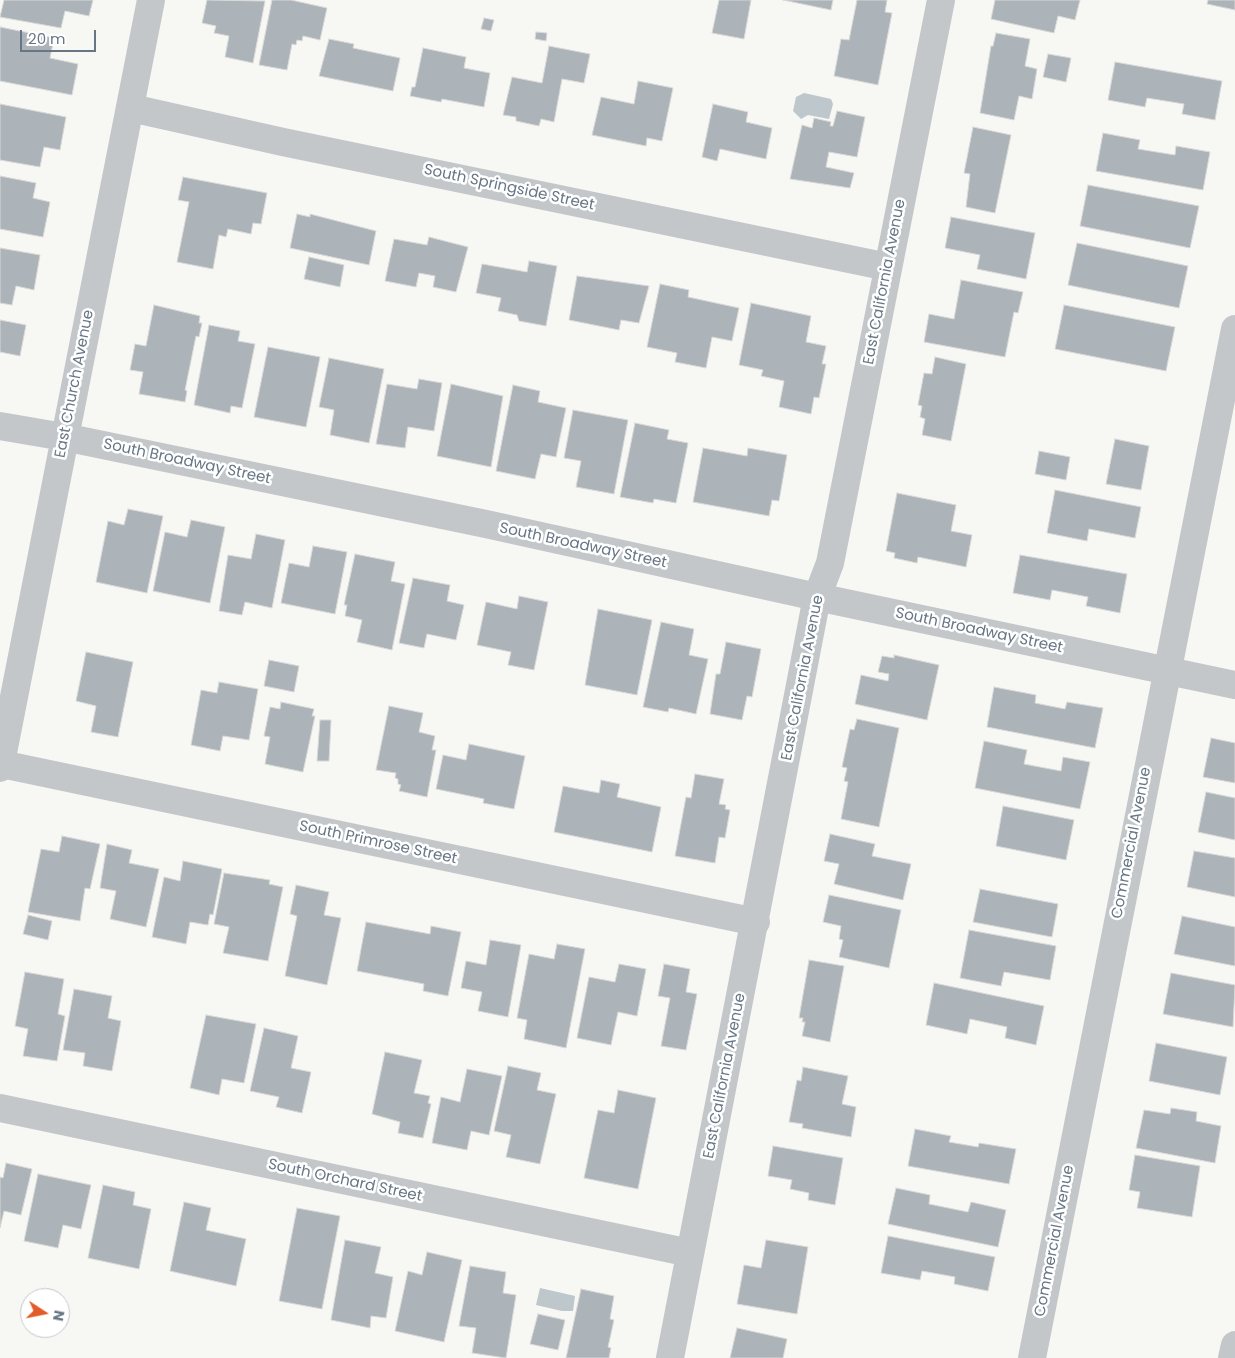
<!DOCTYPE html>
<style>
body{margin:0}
#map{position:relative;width:1235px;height:1358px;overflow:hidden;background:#f7f7f4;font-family:Poppins,sans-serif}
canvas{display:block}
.north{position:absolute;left:20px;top:1288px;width:50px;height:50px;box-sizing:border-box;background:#fff;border:1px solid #c2c8ce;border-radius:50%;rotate:101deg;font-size:14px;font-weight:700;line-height:20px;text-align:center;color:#667685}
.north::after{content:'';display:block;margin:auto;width:18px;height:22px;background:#e35b28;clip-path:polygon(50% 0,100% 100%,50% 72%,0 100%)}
.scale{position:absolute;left:20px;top:30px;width:76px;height:22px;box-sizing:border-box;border:2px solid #667685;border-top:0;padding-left:6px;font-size:15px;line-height:18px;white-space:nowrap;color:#667685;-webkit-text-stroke:4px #fff;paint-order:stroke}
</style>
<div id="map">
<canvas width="1235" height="1358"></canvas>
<div class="north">N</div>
<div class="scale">20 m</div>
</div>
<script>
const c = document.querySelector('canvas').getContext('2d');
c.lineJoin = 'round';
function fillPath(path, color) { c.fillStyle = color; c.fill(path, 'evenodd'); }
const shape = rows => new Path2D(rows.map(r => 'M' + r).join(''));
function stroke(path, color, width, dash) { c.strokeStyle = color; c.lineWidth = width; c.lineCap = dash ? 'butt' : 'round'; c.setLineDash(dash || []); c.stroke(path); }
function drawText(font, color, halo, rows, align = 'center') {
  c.font = font + ' Poppins,sans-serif'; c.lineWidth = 5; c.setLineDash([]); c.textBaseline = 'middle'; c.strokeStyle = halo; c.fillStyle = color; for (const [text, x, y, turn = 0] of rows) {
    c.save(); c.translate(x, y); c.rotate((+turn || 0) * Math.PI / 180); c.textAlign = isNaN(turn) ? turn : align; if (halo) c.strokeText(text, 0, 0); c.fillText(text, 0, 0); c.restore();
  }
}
fillPath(shape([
 [804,93,831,99,833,104,829,119,808,115,801,119,793,111,796,97],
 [540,1288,575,1296,573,1311,562,1311,536,1305]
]), '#bdc7cc');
const building = shape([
 [4,0,93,0,89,16,65,11,61,28,0,17,4,0],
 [207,0,265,1,253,63,225,57,229,36,214,33,216,26,202,23,207,0],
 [272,0,291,0,327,8,320,40,303,36,302,41,297,40,296,45,292,44,287,70,259,65,272,0],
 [719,0,751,0,744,39,712,33,719,0],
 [783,0,833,0,831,10,783,0],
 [857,0,887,0,885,12,892,13,878,85,834,76,841,39,849,40,857,0],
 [995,0,1080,0,1075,20,1058,16,1054,33,991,19,995,0],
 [1208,0,1235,0,1235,10,1207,4,1208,0],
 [484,18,494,20,491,31,481,29,484,18],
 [0,27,54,38,50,58,78,64,72,95,0,81,0,27],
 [536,32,547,33,546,41,535,39,536,32],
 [996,33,1030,39,1025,66,1037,69,1032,99,1019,96,1014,120,980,113,991,46,993,46,996,33],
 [329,39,354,44,353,48,400,58,393,91,319,76,329,39],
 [549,46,590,54,584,83,562,79,554,122,541,119,539,126,516,121,516,117,503,115,512,77,542,83,549,46],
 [423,48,466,57,464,68,490,73,484,107,442,99,441,102,410,96,412,87,415,87,423,48],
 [1048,54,1071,58,1066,82,1043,77,1048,54],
 [1115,62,1222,81,1215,120,1182,114,1184,104,1147,98,1145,107,1108,100,1115,62],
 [638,81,673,88,662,141,647,138,646,146,592,135,601,97,634,104,638,81],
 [0,104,66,117,60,150,44,147,40,167,0,160,0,104],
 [713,104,748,112,746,122,772,128,766,159,720,149,717,161,702,157,713,104],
 [837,111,865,117,857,157,829,152,826,167,854,173,850,188,790,179,802,125,812,128,814,118,831,122,830,126,833,126,837,111],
 [973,127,1011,135,995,213,966,207,970,174,964,173,973,127],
 [1103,133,1140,140,1138,149,1175,155,1176,146,1210,152,1203,190,1096,171,1103,133],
 [0,176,36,183,33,198,50,202,43,237,0,229,0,176],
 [183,177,267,193,261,224,253,223,251,234,228,229,226,237,219,235,213,269,177,262,189,202,178,200,183,177],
 [1088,185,1199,206,1190,248,1080,226,1088,185],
 [297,214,310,217,310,214,376,231,369,265,290,248,297,214],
 [951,217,1035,233,1026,279,977,269,980,255,945,248,951,217],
 [429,237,468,247,456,292,433,287,435,276,419,273,416,287,385,281,394,239,427,245,429,237],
 [1077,243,1188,266,1179,308,1068,285,1077,243],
 [0,248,40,255,34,290,16,286,12,305,0,303,0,248],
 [309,257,344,265,340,287,304,279,309,257],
 [529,261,557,266,546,326,519,321,517,315,498,311,501,298,476,293,482,264,527,272,529,261],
 [577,276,649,286,639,323,621,320,619,330,569,320,577,276],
 [961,280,1023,292,1018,313,1014,312,1005,357,924,342,929,314,954,319,961,280],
 [660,284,689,290,688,297,739,308,732,341,712,337,706,368,675,362,677,353,647,347,660,284],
 [751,303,811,316,806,342,826,346,822,364,826,364,819,398,814,397,811,414,779,407,784,381,761,376,763,370,739,365,751,303],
 [154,305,200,316,199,323,202,323,199,337,196,336,185,390,187,391,185,402,139,394,143,372,130,370,135,344,146,346,154,305],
 [1064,305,1175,327,1166,371,1055,349,1064,305],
 [0,320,26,325,20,356,0,352,0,320],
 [209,325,240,331,238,341,255,344,242,408,231,406,230,413,194,405,209,325],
 [268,347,320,357,306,427,254,417,268,347],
 [935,357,966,364,951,441,922,435,925,419,920,417,922,406,918,405,924,373,932,374,935,357],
 [329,358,384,369,369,443,330,435,334,410,319,407,329,358],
 [419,379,442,383,434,431,408,427,405,448,376,444,387,384,417,389,419,379],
 [451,384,503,396,491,467,437,456,451,384],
 [513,385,540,391,538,402,566,408,556,457,541,454,535,479,496,471,513,385],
 [573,410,628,420,614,494,576,487,581,461,564,458,573,410],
 [635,423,669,430,667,439,688,443,676,503,654,499,653,503,620,497,635,423],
 [1115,439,1149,446,1141,490,1106,484,1115,439],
 [703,448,747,456,748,448,787,455,779,501,772,500,769,516,693,502,703,448],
 [1039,451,1070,457,1066,480,1035,474,1039,451],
 [1055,490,1141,507,1135,538,1089,529,1087,541,1047,533,1055,490],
 [897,493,956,505,951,531,972,535,966,567,918,557,917,563,894,558,895,553,886,551,897,493],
 [128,509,163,516,147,593,96,582,108,521,124,525,128,509],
 [191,520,225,527,210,603,153,591,165,532,187,537,191,520],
 [256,534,285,540,272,608,245,602,242,615,219,611,228,555,251,559,256,534],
 [313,546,347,552,335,614,281,603,289,563,309,567,313,546],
 [355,554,395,562,391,581,405,584,392,650,357,642,362,620,345,616,347,605,344,605,355,554],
 [1020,555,1127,574,1120,613,1086,606,1088,597,1052,590,1050,600,1013,593,1020,555],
 [413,578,450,585,447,601,464,605,456,640,427,634,424,648,399,643,413,578],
 [519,596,548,602,534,670,508,665,511,652,477,645,486,602,517,609,519,596],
 [598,609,652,620,637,695,585,685,598,609],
 [661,622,694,629,689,655,708,659,696,714,669,708,668,712,643,707,661,622],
 [726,642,761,649,752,697,747,696,742,720,710,714,716,674,720,674,726,642],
 [86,652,133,662,118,737,91,732,96,706,76,701,86,652],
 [894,655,939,665,927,720,855,704,861,675,888,681,889,674,878,672,882,656,894,658,894,655],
 [269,660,299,666,294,692,264,686,269,660],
 [219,682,258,689,249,740,223,736,220,751,191,745,201,690,217,693,219,682],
 [994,687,1036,695,1035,703,1065,709,1067,702,1103,708,1095,748,987,727,994,687],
 [281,702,314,709,312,716,315,716,303,772,265,764,270,737,264,736,270,707,280,709,281,702],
 [389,706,423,713,419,732,435,736,432,750,436,750,427,797,399,791,401,785,398,784,398,779,395,778,396,773,376,770,389,706],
 [857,719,899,728,879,827,841,819,848,782,844,781,847,768,842,767,850,729,854,730,857,719],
 [320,720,331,720,329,761,317,761,320,720],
 [1211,738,1235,743,1235,783,1203,777,1211,738],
 [984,741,1027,750,1024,764,1061,771,1063,757,1090,762,1080,809,975,788,984,741],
 [469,744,525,756,514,809,483,803,484,799,436,789,443,755,466,760,469,744],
 [695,774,724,779,719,804,726,805,725,809,730,810,725,838,719,837,715,863,675,856,686,797,691,798,695,774],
 [601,780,620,784,617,797,661,807,652,852,554,832,563,786,599,793,601,780],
 [1206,792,1235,798,1235,840,1198,832,1206,792],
 [1003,806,1074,820,1066,860,996,846,1003,806],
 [830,834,875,844,872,856,911,864,903,900,834,884,839,864,824,861,830,834],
 [62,836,100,844,90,889,85,888,80,921,28,912,41,849,59,852,62,836],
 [107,844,132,850,129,863,159,869,146,927,110,919,116,891,100,888,107,844],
 [1194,851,1235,858,1235,897,1187,887,1194,851],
 [183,861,222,869,213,915,210,914,208,925,190,922,186,944,152,937,164,877,180,881,183,861],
 [224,873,270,880,269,884,283,887,268,961,223,953,229,927,214,924,224,873],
 [296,885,329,892,324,915,341,918,327,985,285,976,297,916,290,914,296,885],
 [980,889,1058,904,1052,937,973,922,980,889],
 [829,895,901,910,889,968,839,957,843,940,839,939,841,926,823,922,829,895],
 [28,915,52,921,48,940,23,934,28,915],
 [1182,916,1235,927,1235,966,1174,954,1182,916],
 [366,922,430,934,431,926,461,932,448,996,423,991,424,984,357,971,366,922],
 [969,930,1056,946,1050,980,1004,972,1001,986,960,978,969,930],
 [490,940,521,945,508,1017,478,1011,482,992,461,988,466,961,486,965,490,940],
 [557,944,585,949,566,1048,524,1039,527,1020,517,1018,529,954,554,959,557,944],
 [809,960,844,966,830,1042,802,1036,805,1022,802,1022,803,1018,799,1018,809,960],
 [619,964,646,969,637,1016,618,1012,611,1045,577,1038,589,977,615,982,619,964],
 [664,964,690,969,686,992,697,994,686,1050,661,1046,670,998,658,996,664,964],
 [25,972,64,979,58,1014,65,1016,57,1061,23,1056,28,1029,15,1026,25,972],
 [1171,973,1235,985,1233,1027,1163,1014,1171,973],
 [934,983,1044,1006,1036,1045,1005,1038,1007,1027,970,1019,967,1034,926,1025,934,983],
 [74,989,112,996,108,1018,121,1021,112,1071,83,1066,85,1053,63,1050,74,989],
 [206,1015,256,1024,244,1083,222,1079,219,1095,190,1088,206,1015],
 [264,1028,298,1036,291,1068,311,1072,302,1113,276,1107,279,1097,250,1091,264,1028],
 [1156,1043,1227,1057,1220,1095,1149,1081,1156,1043],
 [385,1052,422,1060,414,1093,430,1096,428,1103,431,1104,423,1138,398,1133,400,1122,372,1114,385,1052],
 [508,1066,541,1073,537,1090,556,1094,540,1164,506,1157,511,1135,494,1131,508,1066],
 [803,1067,848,1076,842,1104,856,1107,851,1137,802,1128,803,1124,789,1122,797,1080,801,1081,803,1067],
 [467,1069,502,1076,489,1135,471,1131,467,1150,432,1143,441,1097,460,1102,467,1069],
 [618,1090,656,1098,638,1189,584,1178,598,1110,614,1113,618,1090],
 [1171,1108,1197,1112,1196,1121,1221,1126,1215,1163,1136,1148,1144,1110,1170,1114,1171,1108],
 [915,1129,951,1136,949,1142,978,1147,979,1143,1016,1149,1009,1184,908,1166,915,1129],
 [773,1146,843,1158,835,1205,808,1200,809,1193,790,1189,792,1180,768,1176,773,1146],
 [1135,1155,1200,1166,1192,1217,1137,1208,1140,1192,1129,1190,1135,1155],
 [6,1163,32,1169,21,1215,4,1211,0,1228,0,1177,3,1178,6,1163],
 [38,1174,91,1185,81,1229,63,1225,58,1248,24,1241,38,1174],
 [103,1185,135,1192,133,1205,151,1209,139,1269,88,1258,103,1185],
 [896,1188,930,1195,929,1204,968,1212,971,1202,1006,1210,998,1247,888,1224,896,1188],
 [184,1202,211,1208,206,1230,246,1239,236,1286,170,1271,184,1202],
 [297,1208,340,1216,322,1309,279,1301,297,1208],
 [888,1236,995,1257,988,1291,954,1284,955,1277,922,1271,920,1280,881,1273,888,1236],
 [345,1240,381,1247,375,1273,393,1277,386,1318,371,1316,370,1328,331,1320,345,1240],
 [766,1240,808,1247,797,1314,737,1304,744,1265,761,1268,766,1240],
 [427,1252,462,1260,444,1342,395,1331,408,1271,422,1275,427,1252],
 [470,1266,506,1272,503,1293,516,1295,506,1358,472,1353,476,1328,459,1326,470,1266],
 [581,1289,614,1296,610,1319,614,1320,608,1347,611,1348,609,1358,566,1358,581,1289],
 [538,1314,565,1320,558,1350,530,1344,538,1314],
 [737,1328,787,1339,783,1358,730,1358,737,1328]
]);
fillPath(building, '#acb3b9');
stroke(building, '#d9d9d7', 1);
stroke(shape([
 [131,108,283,142,888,267],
 [0,426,64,437,486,524,817,597,1235,685],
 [1,764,756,922],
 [0,768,151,0],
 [0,1108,690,1253],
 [670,1358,817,597,830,563,941,0],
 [1032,1358,1235,329],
 [1232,1358,1235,1345]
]), '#c3c7ca', 28);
drawText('15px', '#667685', '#fff', [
 ["South Springside Street",509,188,12],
 ["East California Avenue",885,282,-79],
 ["East Church Avenue",75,384,-79],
 ["South Broadway Street",187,462,12],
 ["South Broadway Street",583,546,12],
 ["South Broadway Street",979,631,12],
 ["East California Avenue",803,678,-79],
 ["South Primrose Street",378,843,12],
 ["Commercial Avenue",1132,843,-79],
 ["East California Avenue",725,1076,-79],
 ["South Orchard Street",345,1181,12],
 ["Commercial Avenue",1055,1241,-79]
]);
</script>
